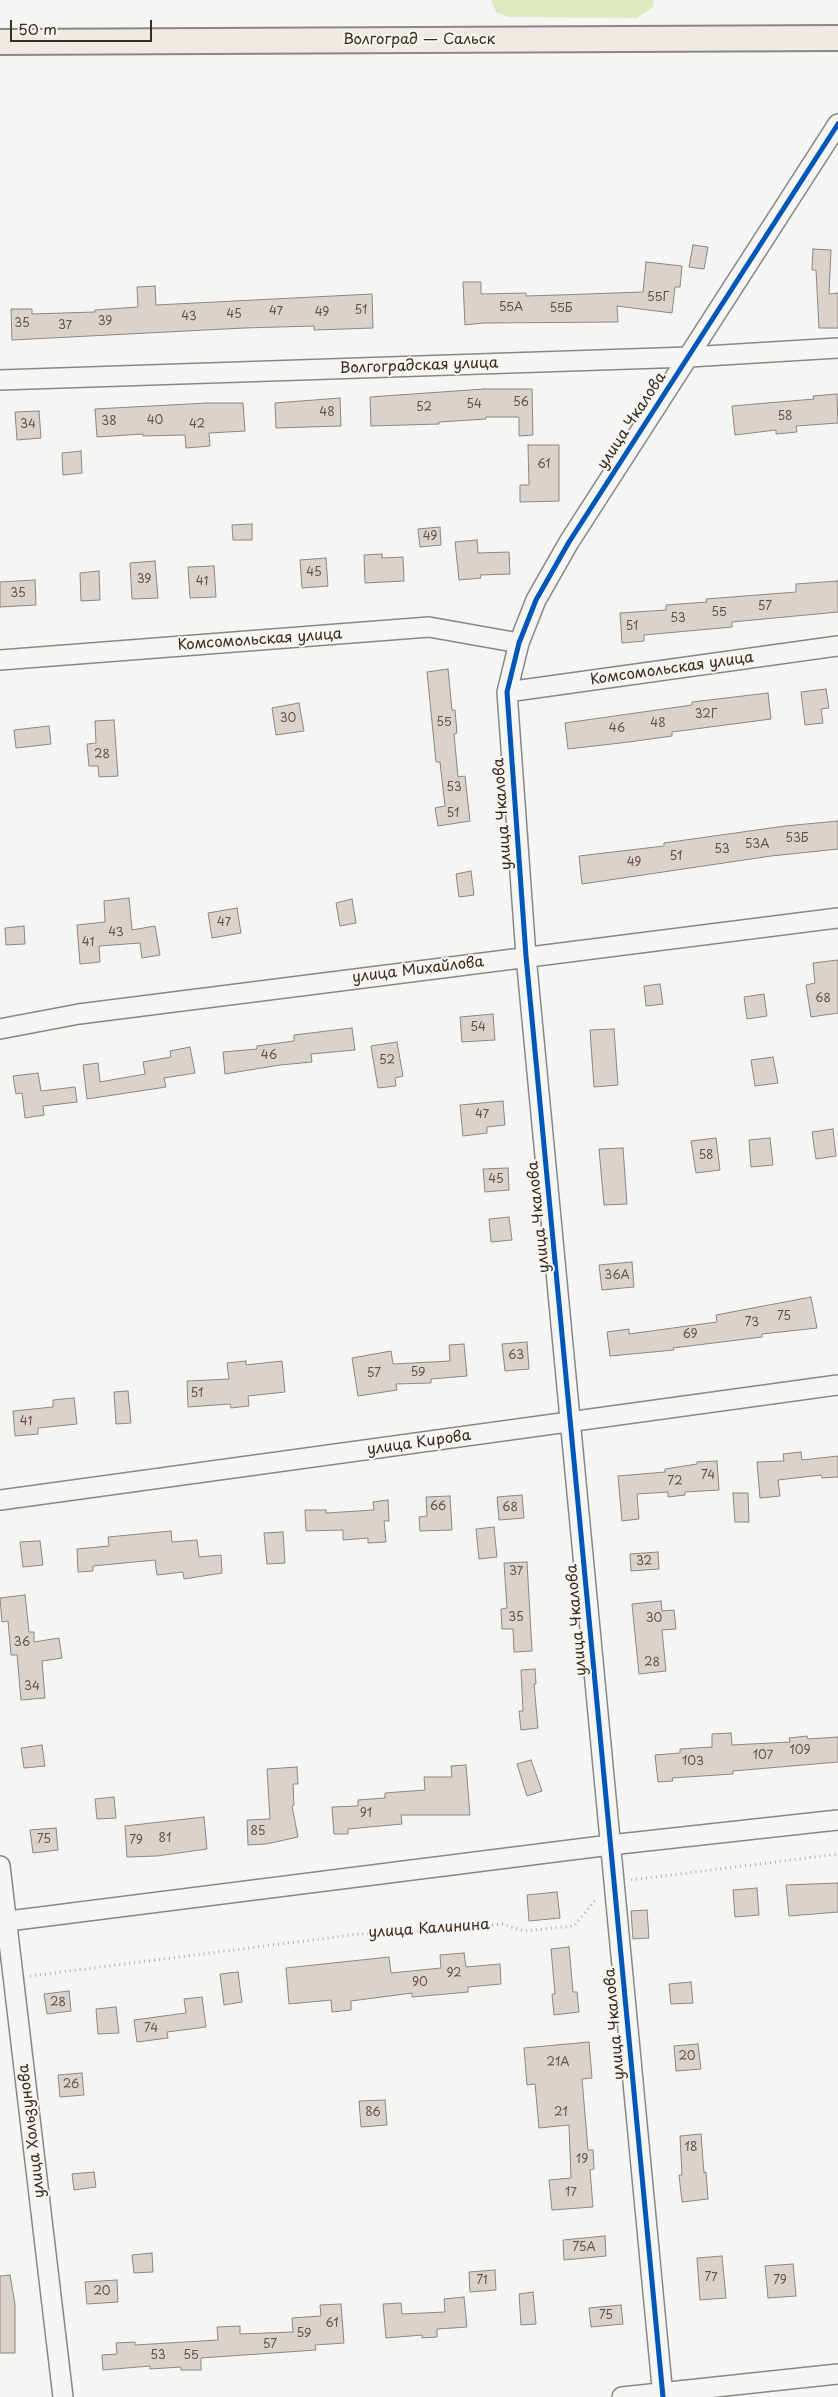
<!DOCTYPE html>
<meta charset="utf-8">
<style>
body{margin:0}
#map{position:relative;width:838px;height:2397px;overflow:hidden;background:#f5f5f3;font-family:"Playpen Sans",sans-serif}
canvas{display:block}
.scale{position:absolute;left:10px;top:20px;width:142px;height:22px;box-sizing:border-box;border:2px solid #3b2a1e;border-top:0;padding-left:6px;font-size:15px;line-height:18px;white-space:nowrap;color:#3b2a1e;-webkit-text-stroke:4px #f6f6f2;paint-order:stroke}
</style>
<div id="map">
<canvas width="838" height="2397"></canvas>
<div class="scale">50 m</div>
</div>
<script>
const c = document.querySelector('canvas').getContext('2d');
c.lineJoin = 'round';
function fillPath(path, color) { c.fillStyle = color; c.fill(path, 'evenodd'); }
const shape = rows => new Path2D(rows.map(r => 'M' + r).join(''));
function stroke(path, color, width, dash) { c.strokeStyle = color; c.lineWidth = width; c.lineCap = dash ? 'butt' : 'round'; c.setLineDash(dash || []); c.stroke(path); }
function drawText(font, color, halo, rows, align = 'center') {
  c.font = font + ' "Playpen Sans",sans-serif'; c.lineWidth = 4; c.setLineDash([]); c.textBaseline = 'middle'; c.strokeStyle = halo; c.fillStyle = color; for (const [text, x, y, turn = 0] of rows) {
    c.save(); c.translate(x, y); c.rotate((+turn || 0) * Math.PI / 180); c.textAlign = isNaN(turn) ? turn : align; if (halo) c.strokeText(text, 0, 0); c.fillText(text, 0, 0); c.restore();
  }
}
fillPath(shape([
 [491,0,654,0,653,7,637,18,508,17,496,12]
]), '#ddeac0');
const building = shape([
 [693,245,708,247,704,269,689,267,693,245],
 [813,249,831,250,829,294,838,293,838,328,819,328,816,270,812,270,813,249],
 [646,262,682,266,680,287,675,287,672,313,617,306,618,322,483,323,465,325,463,282,481,282,481,294,526,293,526,296,558,295,643,292,646,262],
 [155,286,156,305,372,294,373,328,314,330,314,326,244,328,12,340,11,309,32,309,32,314,95,312,95,310,138,307,137,287,155,286],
 [484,389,532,389,533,435,519,436,519,417,486,417,486,419,439,422,439,424,371,426,370,397,484,389],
 [837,394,838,423,796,426,797,432,776,434,776,430,735,435,732,406,814,399,813,396,837,394],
 [340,398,341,426,276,428,275,403,340,398],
 [208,403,243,403,245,431,209,433,210,446,186,448,185,435,143,436,143,434,97,437,95,409,208,403],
 [39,411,41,438,17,440,15,412,39,411],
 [528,445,559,445,559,501,520,502,520,485,529,485,528,445],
 [81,451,82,473,63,475,62,453,81,451],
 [252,524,252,540,233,540,232,525,252,524],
 [440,527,441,545,420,547,418,529,440,527],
 [477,540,478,553,509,552,510,574,480,575,481,578,459,580,455,542,477,540],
 [382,554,382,558,403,557,404,581,365,583,364,555,382,554],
 [326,558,328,586,302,588,300,560,326,558],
 [155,561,158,598,132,599,130,563,155,561],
 [214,566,216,597,190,598,188,567,214,566],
 [99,571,100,600,81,601,80,573,99,571],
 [35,580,36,605,0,607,0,582,35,580],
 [838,581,838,612,732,622,732,627,644,635,644,641,622,643,620,613,666,610,666,605,707,602,706,599,796,592,796,584,838,581],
 [448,669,452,710,455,710,457,733,454,734,458,777,465,776,470,821,438,826,435,808,445,806,440,762,436,762,427,672,448,669],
 [826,689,829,708,821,709,823,723,805,725,801,692,826,689],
 [768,693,771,719,672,732,672,736,629,742,568,749,565,723,692,705,692,702,768,693],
 [299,703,304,731,276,735,272,708,299,703],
 [114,720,118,776,99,777,98,766,89,766,87,744,96,743,95,721,114,720],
 [49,726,51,744,16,748,14,730,49,726],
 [838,821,838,849,771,856,582,884,579,856,664,846,664,843,785,826,838,821],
 [471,871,474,895,459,897,456,874,471,871],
 [129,898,132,930,155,926,160,955,142,958,140,943,99,946,100,962,80,964,77,925,105,922,104,901,129,898],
 [352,899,356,923,340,926,336,903,352,899],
 [237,908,241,933,212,938,208,913,237,908],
 [24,926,25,944,6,945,5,928,24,926],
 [838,960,838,1013,811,1017,806,985,815,983,813,963,838,960],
 [660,984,663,1004,646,1006,644,986,660,984],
 [764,994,767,1016,747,1019,744,997,764,994],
 [493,1014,495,1040,462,1042,460,1017,493,1014],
 [352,1028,355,1050,311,1054,312,1062,280,1065,225,1074,223,1052,257,1049,257,1046,294,1041,294,1035,352,1028],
 [614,1029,618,1085,594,1087,590,1030,614,1029],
 [397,1042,403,1076,395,1078,396,1086,378,1088,371,1046,397,1042],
 [190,1047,195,1073,164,1078,166,1087,87,1099,83,1065,98,1063,100,1082,145,1074,143,1062,171,1057,170,1051,190,1047],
 [773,1057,778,1083,755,1086,751,1060,773,1057],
 [38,1073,41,1091,75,1087,77,1102,43,1106,44,1115,25,1118,22,1093,16,1094,13,1076,38,1073],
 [503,1101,505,1125,487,1127,487,1133,463,1136,460,1105,503,1101],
 [833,1129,836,1156,816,1159,812,1132,833,1129],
 [716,1138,720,1170,696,1173,691,1141,716,1138],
 [770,1138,773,1165,751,1167,749,1140,770,1138],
 [623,1148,627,1204,604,1205,599,1149,623,1148],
 [508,1168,509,1190,485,1192,483,1169,508,1168],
 [509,1217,512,1240,491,1242,489,1219,509,1217],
 [632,1262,634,1287,602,1290,599,1265,632,1262],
 [811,1297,817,1328,762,1334,762,1337,673,1348,674,1350,610,1356,607,1332,629,1329,629,1334,717,1322,716,1315,811,1297],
 [527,1342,529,1369,505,1371,502,1344,527,1342],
 [464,1344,467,1376,431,1379,431,1383,396,1384,397,1390,358,1396,352,1358,391,1351,393,1364,450,1361,449,1345,464,1344],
 [246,1361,246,1365,282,1361,285,1392,248,1396,249,1406,231,1408,230,1404,188,1407,187,1381,229,1379,227,1363,246,1361],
 [128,1391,131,1423,116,1424,114,1392,128,1391],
 [74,1398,77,1424,38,1428,38,1434,15,1436,13,1411,53,1407,53,1400,74,1398],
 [801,1452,802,1460,838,1456,838,1477,822,1478,821,1475,778,1480,780,1496,760,1498,757,1462,784,1461,783,1454,801,1452],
 [717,1461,719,1490,685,1492,685,1495,668,1497,668,1492,637,1494,639,1519,622,1521,618,1476,665,1472,665,1469,697,1464,697,1462,717,1461],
 [733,1493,748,1493,749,1522,735,1522,733,1493],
 [522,1495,524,1518,499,1520,497,1497,522,1495],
 [450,1496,452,1530,420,1531,419,1517,427,1516,426,1497,450,1496],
 [388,1500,389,1521,384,1521,386,1542,368,1543,368,1538,343,1540,343,1530,306,1531,305,1510,326,1510,326,1513,374,1510,373,1502,388,1500],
 [494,1527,497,1557,479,1559,476,1529,494,1527],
 [171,1531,172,1542,197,1540,199,1557,221,1555,222,1573,184,1579,183,1572,157,1575,155,1560,93,1566,93,1571,78,1572,77,1549,109,1546,108,1537,171,1531],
 [283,1532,285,1563,267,1564,264,1533,283,1532],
 [40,1541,43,1565,23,1567,20,1542,40,1541],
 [658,1552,659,1569,631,1571,630,1554,658,1552],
 [527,1562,532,1651,514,1652,513,1629,502,1629,501,1609,507,1608,504,1563,527,1562],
 [25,1595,29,1632,34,1632,34,1642,59,1638,62,1658,42,1661,45,1698,21,1700,17,1655,11,1655,8,1621,2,1622,0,1598,25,1595],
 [661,1601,662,1611,674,1610,676,1629,662,1630,666,1671,639,1674,632,1604,661,1601],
 [535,1669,536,1684,534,1684,538,1728,521,1730,519,1711,523,1711,521,1670,535,1669],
 [731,1733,732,1745,790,1742,789,1738,807,1736,808,1739,838,1737,838,1762,733,1771,733,1774,672,1778,673,1781,658,1782,655,1755,680,1753,680,1749,712,1747,712,1734,731,1733],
 [42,1745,45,1766,24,1768,21,1748,42,1745],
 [531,1760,542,1791,527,1796,517,1764,531,1760],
 [466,1765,470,1815,401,1815,402,1824,348,1829,348,1834,334,1834,332,1807,358,1806,358,1800,385,1798,385,1793,425,1790,424,1777,452,1777,451,1766,466,1765],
 [297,1767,298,1784,293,1784,294,1805,292,1806,298,1837,266,1844,248,1845,247,1820,270,1819,267,1769,297,1767],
 [114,1797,116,1818,97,1819,95,1799,114,1797],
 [204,1817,207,1849,157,1856,127,1857,125,1826,204,1817],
 [56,1828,58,1850,33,1853,30,1830,56,1828],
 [838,1883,838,1912,789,1916,786,1885,838,1883],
 [757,1888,759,1915,735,1917,733,1890,757,1888],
 [557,1892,560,1918,529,1921,527,1895,557,1892],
 [647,1910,649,1938,633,1939,631,1911,647,1910],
 [569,1947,573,1992,577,1992,579,2012,554,2015,552,1994,555,1994,551,1949,569,1947],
 [464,1953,466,1967,500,1964,501,1984,468,1987,468,1992,412,1997,412,1993,351,2001,351,2010,332,2012,331,2000,289,2004,286,1968,389,1957,391,1973,441,1968,440,1955,464,1953],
 [238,1972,242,2002,224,2005,220,1974,238,1972],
 [691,1982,693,2003,671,2004,669,1984,691,1982],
 [69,1991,71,2011,47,2014,44,1994,69,1991],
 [202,1997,206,2027,167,2032,168,2038,137,2042,134,2020,186,2013,184,1999,202,1997],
 [116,2007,119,2033,98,2034,96,2009,116,2007],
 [589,2042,592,2078,582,2079,588,2150,593,2150,594,2169,590,2170,593,2207,552,2210,549,2180,571,2178,569,2125,539,2128,535,2084,527,2085,524,2048,589,2042],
 [698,2044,701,2069,676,2071,674,2046,698,2044],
 [82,2073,84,2095,60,2097,58,2075,82,2073],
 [385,2100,387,2125,361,2127,359,2101,385,2100],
 [701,2134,704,2173,706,2172,708,2199,682,2202,679,2175,682,2175,680,2136,701,2134],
 [94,2172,96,2187,74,2190,72,2174,94,2172],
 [605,2236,606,2256,564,2260,563,2240,605,2236],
 [152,2253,153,2272,134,2273,132,2255,152,2253],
 [722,2256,726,2298,700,2300,697,2258,722,2256],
 [793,2264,796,2296,768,2298,765,2266,793,2264],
 [495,2270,496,2290,470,2292,469,2272,495,2270],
 [10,2275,15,2304,15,2353,0,2353,0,2276,10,2275],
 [117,2280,118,2302,87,2304,85,2282,117,2280],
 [533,2292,536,2324,521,2325,519,2294,533,2292],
 [464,2297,467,2327,437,2329,437,2337,422,2338,422,2335,386,2338,383,2304,401,2303,402,2314,445,2312,444,2299,464,2297],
 [341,2304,344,2343,315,2345,316,2350,201,2358,201,2370,181,2370,181,2367,150,2369,150,2366,103,2370,102,2355,117,2354,116,2343,135,2342,135,2345,218,2340,217,2327,240,2326,240,2334,293,2332,292,2318,321,2316,320,2305,341,2304],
 [621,2305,623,2324,591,2327,589,2308,621,2305]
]);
fillPath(building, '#dcd2cc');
stroke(building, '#8a8683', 1);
const minor = shape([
 [0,380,689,357,838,348],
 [0,660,429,627,519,643],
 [507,692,838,646],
 [0,1029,79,1014,838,918],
 [0,1500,838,1385],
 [0,1866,63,2397],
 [0,1922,610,1845,838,1820],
 [622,2397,838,2374],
 [663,2397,526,956,507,692,519,643,536,600,569,542,838,124]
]);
const major = shape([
 [0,42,838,38]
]);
stroke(minor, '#8a8683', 22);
stroke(major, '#8a8683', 28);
stroke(shape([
 [631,1880,838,1854],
 [30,1976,359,1934,427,1931,502,1924,524,1931,574,1926,597,1898]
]), '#b2b0ae', 3, [1, 4]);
stroke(minor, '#f5f5f3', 19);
stroke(major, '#eeebe4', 24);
stroke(shape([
 [663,2397,526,956,507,692,519,643,536,600,569,542,838,124]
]), '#0057b8', 5);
drawText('12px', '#63544a', null, [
 ["55Г",658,298],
 ["55А",511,308],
 ["55Б",561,309],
 ["51",361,311],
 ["47",276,312],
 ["49",322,313],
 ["45",234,315],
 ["43",189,317],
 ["39",105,322],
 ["35",22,324],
 ["37",65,326],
 ["56",521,403],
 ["54",474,405],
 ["52",424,408],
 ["48",327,413],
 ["58",785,417],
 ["40",155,421],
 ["38",109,422],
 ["34",28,425],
 ["42",197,425],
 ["61",544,465],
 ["49",430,537],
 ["45",314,573],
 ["39",144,580],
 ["41",202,582],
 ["35",18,594],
 ["57",765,607],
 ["55",719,613],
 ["53",678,619],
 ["51",632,627],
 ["32Г",706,715],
 ["30",288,719],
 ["55",444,723],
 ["48",658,724],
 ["46",617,729],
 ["28",102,755],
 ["53",454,788],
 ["51",453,814],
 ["53Б",797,839],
 ["53А",757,845],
 ["53",722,850],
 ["51",676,857],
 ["49",634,863],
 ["47",224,923],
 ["43",116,933],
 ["41",88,943],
 ["68",823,999],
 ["54",478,1028],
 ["46",269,1056],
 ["52",387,1061],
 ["47",482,1115],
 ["58",706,1156],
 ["45",496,1180],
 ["36А",617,1276],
 ["75",784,1317],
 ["73",752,1323],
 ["69",690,1335],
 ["63",516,1356],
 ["59",418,1373],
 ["57",374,1374],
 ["51",197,1394],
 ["41",26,1422],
 ["74",708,1476],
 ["72",675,1482],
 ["66",438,1507],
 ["68",510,1508],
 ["32",644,1562],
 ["37",516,1572],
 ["35",516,1618],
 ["30",654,1619],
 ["36",22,1643],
 ["28",652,1663],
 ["34",32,1687],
 ["109",800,1751],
 ["107",763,1756],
 ["103",693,1762],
 ["91",366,1814],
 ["85",258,1832],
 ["81",165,1839],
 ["75",44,1840],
 ["79",136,1841],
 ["92",454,1974],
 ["90",420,1983],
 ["28",58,2003],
 ["74",151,2029],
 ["20",687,2057],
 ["21А",558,2063],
 ["26",71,2085],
 ["86",373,2113],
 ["21",561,2113],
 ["18",691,2148],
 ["19",582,2160],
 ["17",571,2193],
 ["75А",584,2248],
 ["77",711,2278],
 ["71",482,2281],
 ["79",780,2281],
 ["20",102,2292],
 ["75",606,2316],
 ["61",332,2324],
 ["59",304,2334],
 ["57",270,2345],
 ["53",158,2356],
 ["55",191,2356]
]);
drawText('15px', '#3b2a1e', '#f6f6f2', [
 ["Волгоград — Сальск",419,40],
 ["Волгоградская улица",419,366,-2],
 ["улица Чкалова",632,421,-57],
 ["Комсомольская улица",260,640,-4],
 ["Комсомольская улица",672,669,-8],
 ["улица Чкалова",503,814,-94],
 ["улица Михайлова",418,970,-7],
 ["улица Чкалова",539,1217,-96],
 ["улица Кирова",419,1443,-8],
 ["улица Чкалова",577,1620,-95],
 ["улица Калинина",429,1929,-4],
 ["улица Чкалова",615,2024,-95],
 ["улица Хользунова",32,2131,-97]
]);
</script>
